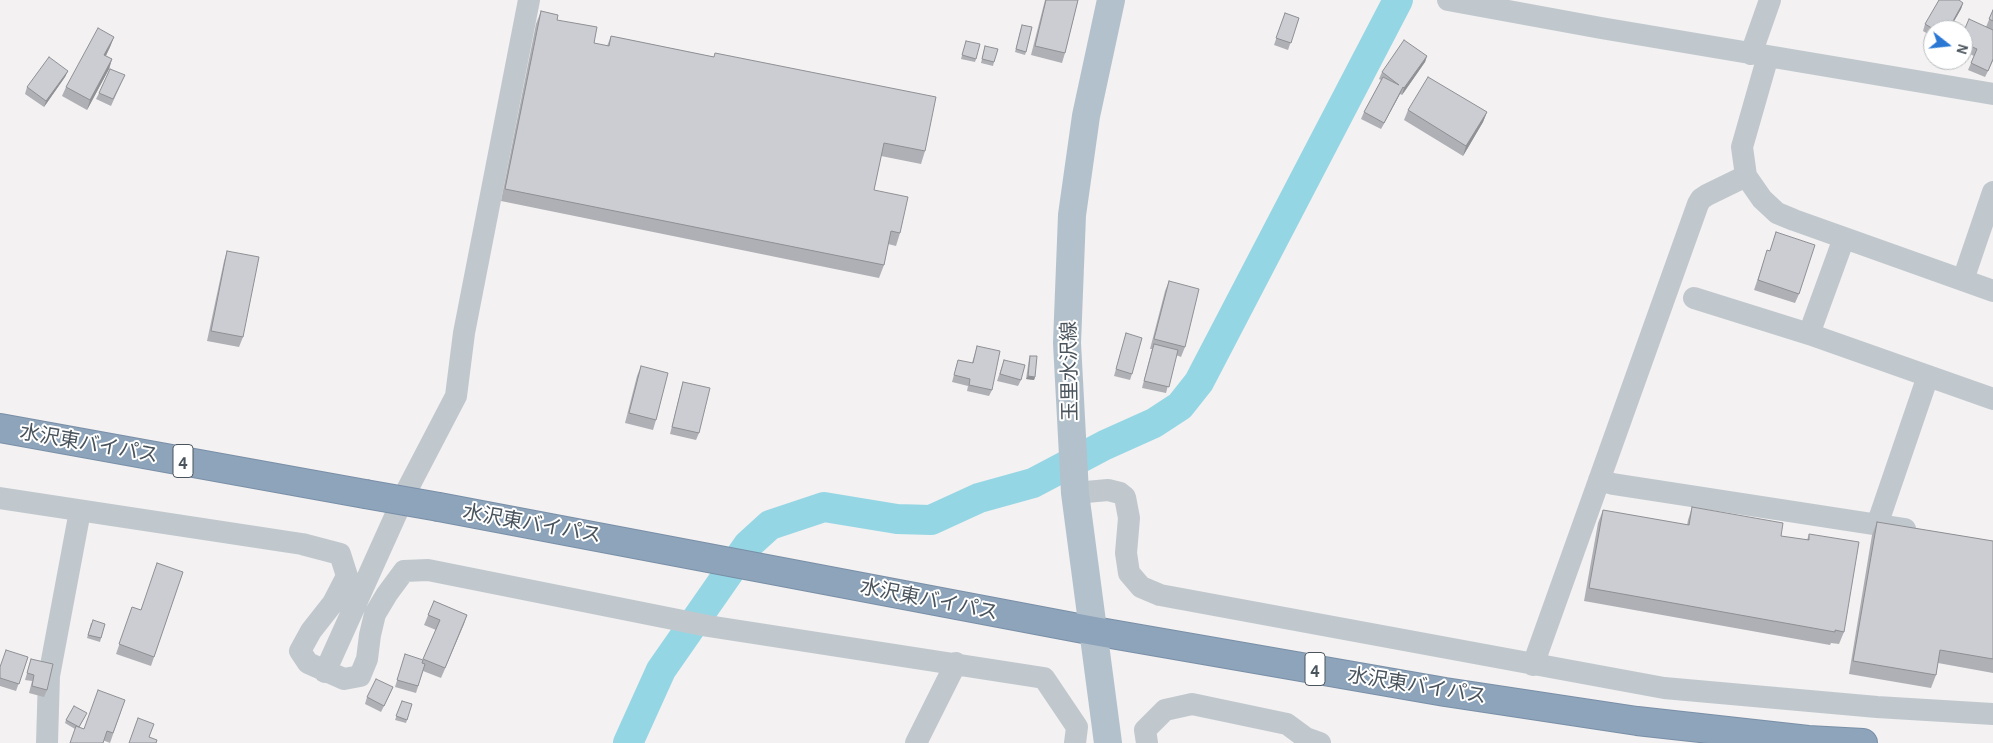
<!DOCTYPE html>
<meta charset="utf-8">
<style>
body{margin:0}
#map{position:relative;width:1993px;height:743px;overflow:hidden;background:#f3f1f1;font-family:"Alegreya Sans",sans-serif}
canvas{display:block}
.north{position:absolute;left:1923px;top:20px;width:50px;height:50px;box-sizing:border-box;background:#fff;border:1px solid #b7bbbe;border-radius:50%;rotate:106deg;font-size:14px;font-weight:700;line-height:20px;text-align:center;color:#4a545d}
.north::after{content:'';display:block;margin:auto;width:18px;height:22px;background:#2a78d4;clip-path:polygon(50% 0,100% 100%,50% 72%,0 100%)}
</style>
<div id="map">
<canvas width="1993" height="743"></canvas>
<div class="north">N</div>
</div>
<script>
const c = document.querySelector('canvas').getContext('2d');
c.lineJoin = 'round';
const shape = rows => new Path2D(rows.map(r => 'M' + r).join(''));
function stroke(path, color, width, dash) { c.strokeStyle = color; c.lineWidth = width; c.lineCap = dash ? 'butt' : 'round'; c.setLineDash(dash || []); c.stroke(path); }
function fillPath(path, color) { c.fillStyle = color; c.fill(path, 'evenodd'); }
function drawText(font, color, halo, rows, align = 'center') {
  c.font = font + ' "Alegreya Sans","Noto Sans JP",sans-serif'; c.lineWidth = 4; c.setLineDash([]); c.textBaseline = 'middle'; c.strokeStyle = halo; c.fillStyle = color; for (const [text, x, y, turn = 0] of rows) {
    c.save(); c.translate(x, y); c.rotate((+turn || 0) * Math.PI / 180); c.textAlign = isNaN(turn) ? turn : align; if (halo) c.strokeText(text, 0, 0); c.fillText(text, 0, 0); c.restore();
  }
}
stroke(shape([
 [628,743,661,670,748,545,770,525,824,507,897,519,931,520,979,498,1033,483,1105,445,1154,423,1180,406,1199,382,1398,0]
]), '#95d6e5', 30);
const highway = shape([
 [0,428,365,494],
 [439,507,1094,631,1445,692,1637,721,1808,740,1863,743]
]);
stroke(highway, '#798fa7', 30);
stroke(shape([
 [1448,0,1601,28,1993,94],
 [1751,54,1770,0],
 [1768,56,1742,147,1746,176,1762,199,1777,213,1794,220,1993,291],
 [1844,238,1809,334,1993,399],
 [1963,280,1993,192],
 [1694,298,1809,334],
 [1599,480,1613,484,1905,529],
 [1075,493,1108,490,1120,493,1125,497,1129,518,1126,553,1129,573,1141,587,1160,595,1664,688,1877,707,1993,714],
 [0,498,302,544,340,554,347,576,333,603,311,631,300,651,308,663,344,679,360,676,367,659,370,635,375,614,387,594,404,571,428,570,708,626,1044,678,1077,727,1075,743],
 [1877,525,1928,376],
 [1533,665,1698,204,1701,199,1707,195,1746,176],
 [325,672,407,490,456,396,464,333,529,0],
 [47,743,49,676,80,511],
 [916,743,956,663],
 [1147,743,1145,730,1165,710,1192,704,1287,724,1306,738,1320,743]
]), '#c0c8ce', 22);
stroke(shape([
 [1108,743,1075,493,1067,343,1072,215,1086,116,1111,0]
]), '#b3c1cd', 28);
stroke(highway, '#8da4bb', 28);
const highwayBridge = shape([
 [365,494,439,507]
]);
stroke(highwayBridge, '#798fa7', 30, []);
stroke(highwayBridge, '#8da4bb', 28);
fillPath(shape([
 [1045,0,1078,0,1065,53,1062,63,1031,55],
 [1963,3,1961,9,1949,30,1933,30,1933,37,1923,31,1925,24],
 [1993,10,1993,61,1985,77,1968,70,1974,56,1963,51,1963,33,1986,27],
 [541,11,557,20,594,43,607,46,611,36,714,57,715,53,925,151,921,164,881,156,874,190,900,233,896,246,888,244,884,265,879,278,501,201,536,24],
 [1285,13,1299,18,1288,50,1274,45],
 [1021,28,1026,52,1025,55,1015,52],
 [114,37,110,47,106,56,112,59,109,69,87,110,62,96,66,87],
 [966,41,976,59,975,62,961,59],
 [985,46,994,62,993,66,981,63],
 [1427,56,1425,62,1402,95,1400,94,1381,129,1361,119,1364,112,1381,80,1379,79,1382,72],
 [68,71,65,77,44,107,25,94,27,87],
 [125,75,111,106,96,99,99,93],
 [1408,110,1487,112,1483,122,1463,156,1404,120],
 [1776,232,1799,294,1795,303,1754,290,1764,260,1770,251],
 [227,251,243,337,239,347,207,341,224,261],
 [1169,281,1185,347,1181,357,1176,355,1166,393,1142,388,1152,349,1150,349,1165,291],
 [1126,333,1132,374,1130,380,1114,376],
 [977,346,992,390,989,396,967,391,968,386,952,382,958,360,972,363],
 [1030,356,1035,377,1034,380,1026,379,1029,359],
 [1004,360,1021,380,1018,386,997,381],
 [641,366,656,420,653,430,625,423,637,376],
 [683,382,699,433,696,440,670,434,681,389],
 [1692,507,1781,536,1807,540,1809,534,1844,632,1839,644,1831,643,1830,645,1584,601,1598,523,1603,510,1687,525,1688,520],
 [1877,522,1993,541,1993,673,1938,663,1936,675,1931,688,1849,674,1872,535],
 [183,572,151,666,116,654,132,607,140,610],
 [434,601,467,615,441,678,423,671,416,693,395,687,403,661,423,660,436,630,424,625],
 [91,623,105,624,100,642,87,638],
 [28,657,16,691,0,686,0,667],
 [31,659,47,690,44,697,29,693,32,681,25,680],
 [393,687,390,694,381,712,365,704,367,697],
 [125,700,110,743,75,729,65,723,66,720,85,717,79,727,84,729],
 [402,701,412,704,406,723,395,720]
]), '#afb0b5');
fillPath(shape([
 [1963,3,1961,9,1949,30,1948,30],
 [114,37,110,47,101,65,104,55],
 [1427,56,1425,62,1402,95,1404,88],
 [112,59,109,69,87,110,90,100],
 [68,71,65,77,44,107,46,101],
 [1403,87,1400,94,1381,129,1384,123],
 [1487,112,1483,122,1463,156,1466,146],
 [1028,376,1035,377,1034,380,1026,379],
 [467,615,464,624,441,678,445,668]
]), '#8e9094');
const building = shape([
 [1046,0,1078,0,1065,53,1035,46,1046,0],
 [1939,0,1959,0,1963,3,1948,30,1935,30,1925,24,1939,0],
 [1993,10,1993,21,1989,19,1993,10],
 [541,11,558,15,557,20,597,27,594,43,609,46,611,36,714,57,715,53,936,97,925,151,884,143,874,190,908,197,900,233,891,231,884,265,505,189,541,11],
 [1285,13,1299,18,1291,43,1276,38,1285,13],
 [1969,19,1993,30,1993,59,1988,71,1971,63,1977,49,1963,43,1963,33,1969,19],
 [1022,25,1032,27,1026,52,1016,49,1022,25],
 [98,28,114,37,104,55,112,59,90,100,66,87,98,28],
 [1404,40,1427,56,1404,88,1403,87,1384,123,1364,112,1383,77,1399,85,1382,72,1404,40],
 [966,41,980,44,976,59,962,55,966,41],
 [985,46,998,49,994,62,982,59,985,46],
 [49,57,68,71,46,101,27,87,49,57],
 [110,69,125,75,113,99,99,93,110,69],
 [1428,77,1487,112,1466,146,1408,110,1428,77],
 [1776,232,1815,245,1799,294,1758,280,1767,250,1770,251,1776,232],
 [227,251,259,257,243,337,211,331,227,251],
 [1169,281,1199,289,1185,347,1154,339,1169,281],
 [1126,333,1142,338,1132,374,1116,369,1126,333],
 [1154,344,1178,350,1169,387,1144,381,1154,344],
 [977,346,1000,351,992,390,969,385,970,379,954,375,958,360,973,363,977,346],
 [1030,356,1037,356,1035,377,1028,376,1030,356],
 [1004,360,1025,365,1021,380,1000,374,1004,360],
 [641,366,668,373,656,420,629,413,641,366],
 [683,382,710,388,699,433,672,427,683,382],
 [1692,507,1783,523,1781,536,1809,540,1809,534,1859,542,1844,632,1835,630,1835,632,1589,588,1603,510,1689,525,1692,507],
 [1877,522,1993,541,1993,659,1940,650,1936,675,1853,661,1877,522],
 [157,563,183,572,154,657,119,644,132,607,141,610,157,563],
 [434,601,467,615,445,668,423,659,440,620,428,615,434,601],
 [93,620,105,624,101,638,88,635,93,620],
 [6,650,28,657,19,684,0,678,0,667,6,650],
 [405,654,423,660,422,663,425,664,418,686,397,680,405,654],
 [31,659,53,664,47,690,32,686,34,675,27,673,31,659],
 [376,679,393,687,384,706,367,697,376,679],
 [98,690,125,700,113,733,107,731,103,743,70,743,76,726,84,729,98,690],
 [402,701,412,704,407,720,396,716,402,701],
 [74,706,87,713,79,727,66,720,74,706],
 [138,718,154,724,149,737,157,740,156,743,129,743,138,718]
]);
fillPath(building, '#cbcdd3');
stroke(building, '#8e9094', 1);
for (const [x, y, w] of [
 [183,461,20],
 [1315,669,20]
]) { const box = new Path2D(); box.roundRect(x - w / 2, y - 16.5, w, 33, 4); c.fillStyle = '#fff'; c.fill(box); stroke(box, '#4a545d', 1); }
drawText('bold 19px', '#4a545d', null, [
 ["4",183,461],
 ["4",1315,669]
]);
drawText('20px', '#4a545d', '#fff', [
 ["玉里水沢線",1070,371,-91],
 ["水沢東バイパス",89,444,10],
 ["水沢東バイパス",532,524,10],
 ["水沢東バイパス",929,600,11],
 ["水沢東バイパス",1417,686,9]
]);
</script>
